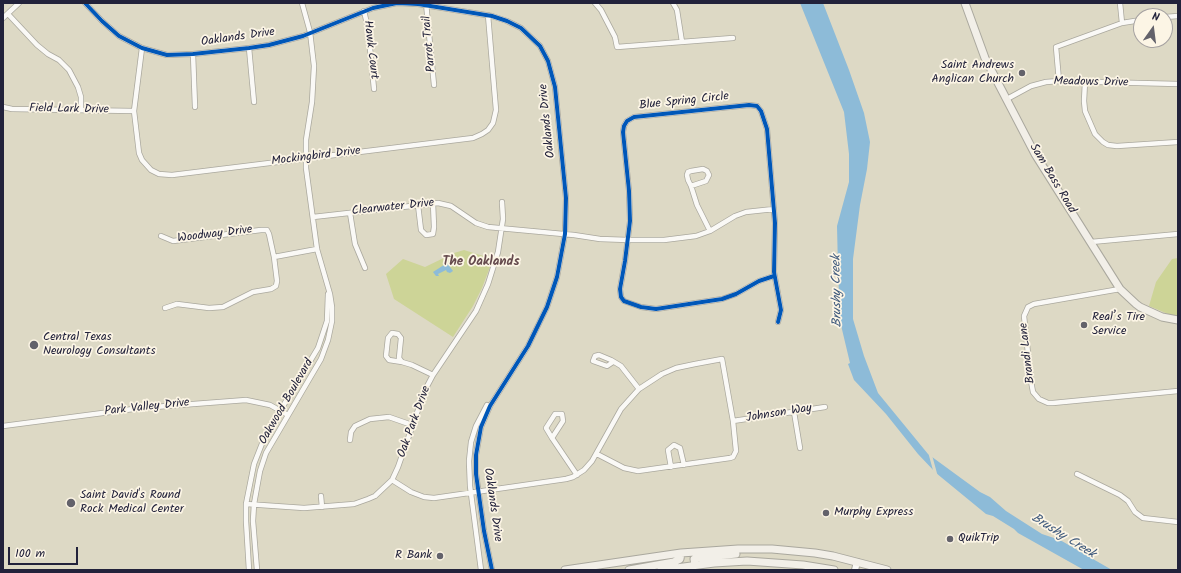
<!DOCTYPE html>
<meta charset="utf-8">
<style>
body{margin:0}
#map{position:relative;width:1181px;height:573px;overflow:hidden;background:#ddd9c5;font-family:Kalam,sans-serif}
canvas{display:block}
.frame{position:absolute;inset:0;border:4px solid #22223b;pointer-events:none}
.north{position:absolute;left:1133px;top:8px;width:40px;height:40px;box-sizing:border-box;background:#fcf5e5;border:1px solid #a5a1a1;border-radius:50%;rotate:14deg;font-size:11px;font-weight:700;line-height:16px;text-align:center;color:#22223b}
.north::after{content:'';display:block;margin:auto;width:14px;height:18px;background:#63626b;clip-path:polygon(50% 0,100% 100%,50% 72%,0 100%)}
.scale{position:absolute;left:8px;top:547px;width:70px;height:18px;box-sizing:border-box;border:2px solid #22223b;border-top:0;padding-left:5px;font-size:12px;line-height:14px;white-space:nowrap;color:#22223b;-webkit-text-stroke:3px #fcf5e5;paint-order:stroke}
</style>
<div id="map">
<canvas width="1181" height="573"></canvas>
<div class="frame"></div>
<div class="north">N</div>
<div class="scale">100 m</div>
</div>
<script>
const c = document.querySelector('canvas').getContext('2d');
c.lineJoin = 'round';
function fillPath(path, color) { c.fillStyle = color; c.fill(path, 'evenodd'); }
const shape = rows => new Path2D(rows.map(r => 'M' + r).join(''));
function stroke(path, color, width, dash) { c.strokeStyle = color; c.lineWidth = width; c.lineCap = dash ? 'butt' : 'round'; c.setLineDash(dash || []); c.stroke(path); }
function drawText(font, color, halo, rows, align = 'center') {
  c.font = font + ' Kalam,sans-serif'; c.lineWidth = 3.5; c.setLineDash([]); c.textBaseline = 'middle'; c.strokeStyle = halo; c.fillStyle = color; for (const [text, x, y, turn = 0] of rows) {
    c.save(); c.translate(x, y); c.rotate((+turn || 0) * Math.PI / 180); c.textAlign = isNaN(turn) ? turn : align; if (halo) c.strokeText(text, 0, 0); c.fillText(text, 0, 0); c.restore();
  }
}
fillPath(shape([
 [464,250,493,259,482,288,473,306,453,337,394,299,386,274,403,259,425,267,454,253],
 [1178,258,1178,316,1173,316,1149,306,1156,282,1172,259]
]), '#cdd497');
fillPath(shape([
 [800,3,823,3,849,70,864,113,870,142,867,169,860,205,853,259,853,319,864,356,878,393,928,454,980,492,990,497,1006,511,1042,534,1060,540,1112,570,1084,570,1018,533,1014,529,993,516,986,514,936,473,918,454,886,414,854,380,848,364,850,363,840,321,838,269,837,226,849,182,849,154,844,112],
 [447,263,453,271,450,273,447,272,446,270,438,274,439,276,436,276,433,272]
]), '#8dbbd8');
fillPath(shape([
 [928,452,932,455,938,477,934,474]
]), '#ddd9c5');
const minor = shape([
 [85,3,102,21,119,36,142,48,167,55,193,54,249,48,269,45,303,36,373,8,397,3,418,4,492,16,507,21,521,28,540,46,548,61,555,87,566,198,565,234,557,277,547,307,528,346,490,406,481,427,476,455,476,474,484,531,492,570],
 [426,3,434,85],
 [595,3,601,10,615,37,617,47,733,38],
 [673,3,677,10,682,42],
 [1120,3,1122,23],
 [364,11,368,28,374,89],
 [8,14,37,45,48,54,59,60,69,70,78,87,81,97,81,110],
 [1165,17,1178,16],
 [3,18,19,3],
 [142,48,134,111,139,153,142,160,151,170,159,174,172,175,473,138,482,134,488,130,493,123,496,110,488,15],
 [249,48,254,102],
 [193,54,195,107],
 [1059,81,1056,47,1122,23,1141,20],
 [1085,82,1084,101,1085,111,1095,134,1103,142,1108,145,1117,146,1178,142],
 [1007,99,1031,86,1046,82,1059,81,1178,84],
 [3,107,12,109,134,111],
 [691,186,688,180,687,175,688,172,691,171,703,169,707,171,709,175,706,181,691,186,697,205,710,231],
 [418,205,421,230,426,235,433,234,434,227,433,203],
 [350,213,355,244,365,268],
 [313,217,438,203,451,206,476,223,488,227,574,235,600,239,628,240,664,240,696,236,710,231,735,216,746,212,774,209],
 [161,236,173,241,261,230,267,230,269,234,274,257,277,281,276,286,271,289,253,292,223,307,209,308,177,304,165,308],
 [1091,242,1178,234],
 [274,257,317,249],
 [774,276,759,281,736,294,722,299,656,309,641,307,624,301,621,297,620,289,625,261,630,221,629,191,623,132,624,126,627,121,634,117,749,105,757,106,761,111,767,129,775,223,774,272,781,310,778,322],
 [1120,289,1034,304,1028,307,1024,316,1031,381,1033,392,1039,399,1048,403,1053,403,1178,391],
 [402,362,389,360,386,356,388,338,392,333,398,334,401,338,399,358,402,362,412,365,433,375],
 [613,362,607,366,593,361,595,356,599,355,611,360,621,366,639,389],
 [794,412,800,448],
 [733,421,825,407],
 [3,426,141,408,246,400,270,405,288,415],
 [552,438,563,421,562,414,555,414,546,428,552,438,577,475],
 [350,440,351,432,355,426,370,419,389,417,412,425],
 [671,467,668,450,674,445,680,448,684,465],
 [1077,474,1120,495,1128,501,1135,512,1143,518,1178,522],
 [392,480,411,492,424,497,434,498,566,479,573,477,584,470,592,461,621,409,639,389,662,374,676,368,695,364,722,359,733,421,736,451,733,457,730,458,638,471,624,468,597,454],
 [321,496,322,507],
 [246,504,304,508,354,504,368,499,375,496,392,480,398,467,425,390,433,375,476,311,488,284,498,252,503,219,502,202],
 [249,570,246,521,246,504,254,464,265,436,318,348,327,321,328,294],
 [257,570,253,521,254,504,260,471,266,453,321,359,328,340,332,321,332,307,330,294,317,249,306,168,306,140,312,102,314,66,310,32,302,3],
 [481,570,470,486,469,461,471,442,476,426,487,405]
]);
const tertiary = shape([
 [855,570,857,562]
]);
const secondary = shape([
 [965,3,985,58,1035,154,1120,289,1136,304,1140,307,1162,317,1178,320],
 [695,565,694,559,697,558,736,554],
 [565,570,681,553,738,549,772,549,815,553,833,556,887,570],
 [629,570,674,562,680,559,681,553],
 [661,570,714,563,747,561,803,565,834,570]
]);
stroke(minor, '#aaa89e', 6);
stroke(tertiary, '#aaa89e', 8);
stroke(secondary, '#aaa89e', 9);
stroke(minor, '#faf9f6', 4.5);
stroke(tertiary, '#faf9f6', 6);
stroke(secondary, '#f2efe8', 7);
stroke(shape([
 [85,3,102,21,119,36,142,48,167,55,193,54,249,48,269,45,303,36,373,8,397,3,418,4,492,16,507,21,521,28,540,46,548,61,555,87,566,198,565,234,557,277,547,307,528,346,490,406,481,427,476,455,476,474,484,531,492,570],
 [774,276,759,281,736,294,722,299,656,309,641,307,624,301,621,297,620,289,625,261,630,221,629,191,623,132,624,126,627,121,634,117,749,105,757,106,761,111,767,129,775,223,774,272,781,310,778,322]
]), '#0057b8', 4);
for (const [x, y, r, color] of [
 [1022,73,4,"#63626b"],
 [1084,325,4,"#63626b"],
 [34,345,5,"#63626b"],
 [71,503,5,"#63626b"],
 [826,513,4,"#63626b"],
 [950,539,4,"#63626b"],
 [440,556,4,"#63626b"]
]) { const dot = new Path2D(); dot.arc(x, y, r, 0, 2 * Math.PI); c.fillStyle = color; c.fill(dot); stroke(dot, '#fcf5e5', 1.5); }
drawText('12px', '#22223b', '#fcf5e5', [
 ["Oaklands Drive",238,38,-8],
 ["Parrot Trail",430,44,-95],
 ["Hawk Court",370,50,83],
 ["Meadows Drive",1091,83,1],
 ["Blue Spring Circle",684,102,-6],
 ["Field Lark Drive",69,110,1],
 ["Oaklands Drive",548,121,-96],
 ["Mockingbird Drive",316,157,-7],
 ["Sam Bass Road",1052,179,59],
 ["Clearwater Drive",393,208,-6],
 ["Woodway Drive",215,235,-7],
 ["Brandi Lane",1028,353,-97],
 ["Oakwood Boulevard",287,402,-60],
 ["Park Valley Drive",147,408,-6],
 ["Johnson Way",779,414,-9],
 ["Oak Park Drive",415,422,-70],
 ["Oaklands Drive",492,505,82]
]);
drawText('12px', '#22223b', '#fcf5e5', [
 ["Saint Andrews",1014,66,"right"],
 ["Anglican Church",1014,80,"right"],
 ["Real’s Tire",1092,318],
 ["Service",1092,332],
 ["Central Texas",43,338],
 ["Neurology Consultants",43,352],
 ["Saint David's Round",80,496],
 ["Rock Medical Center",80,510],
 ["Murphy Express",834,513],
 ["QuikTrip",958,539],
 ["R Bank",432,556,"right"]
], 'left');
drawText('bold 13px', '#654a4d', '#fcf5e5', [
 ["The Oaklands",481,263]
]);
drawText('italic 13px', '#3f5a7d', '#fcf5e5', [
 ["Brushy Creek",838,291,-91],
 ["Brushy Creek",1063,537,32]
]);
</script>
